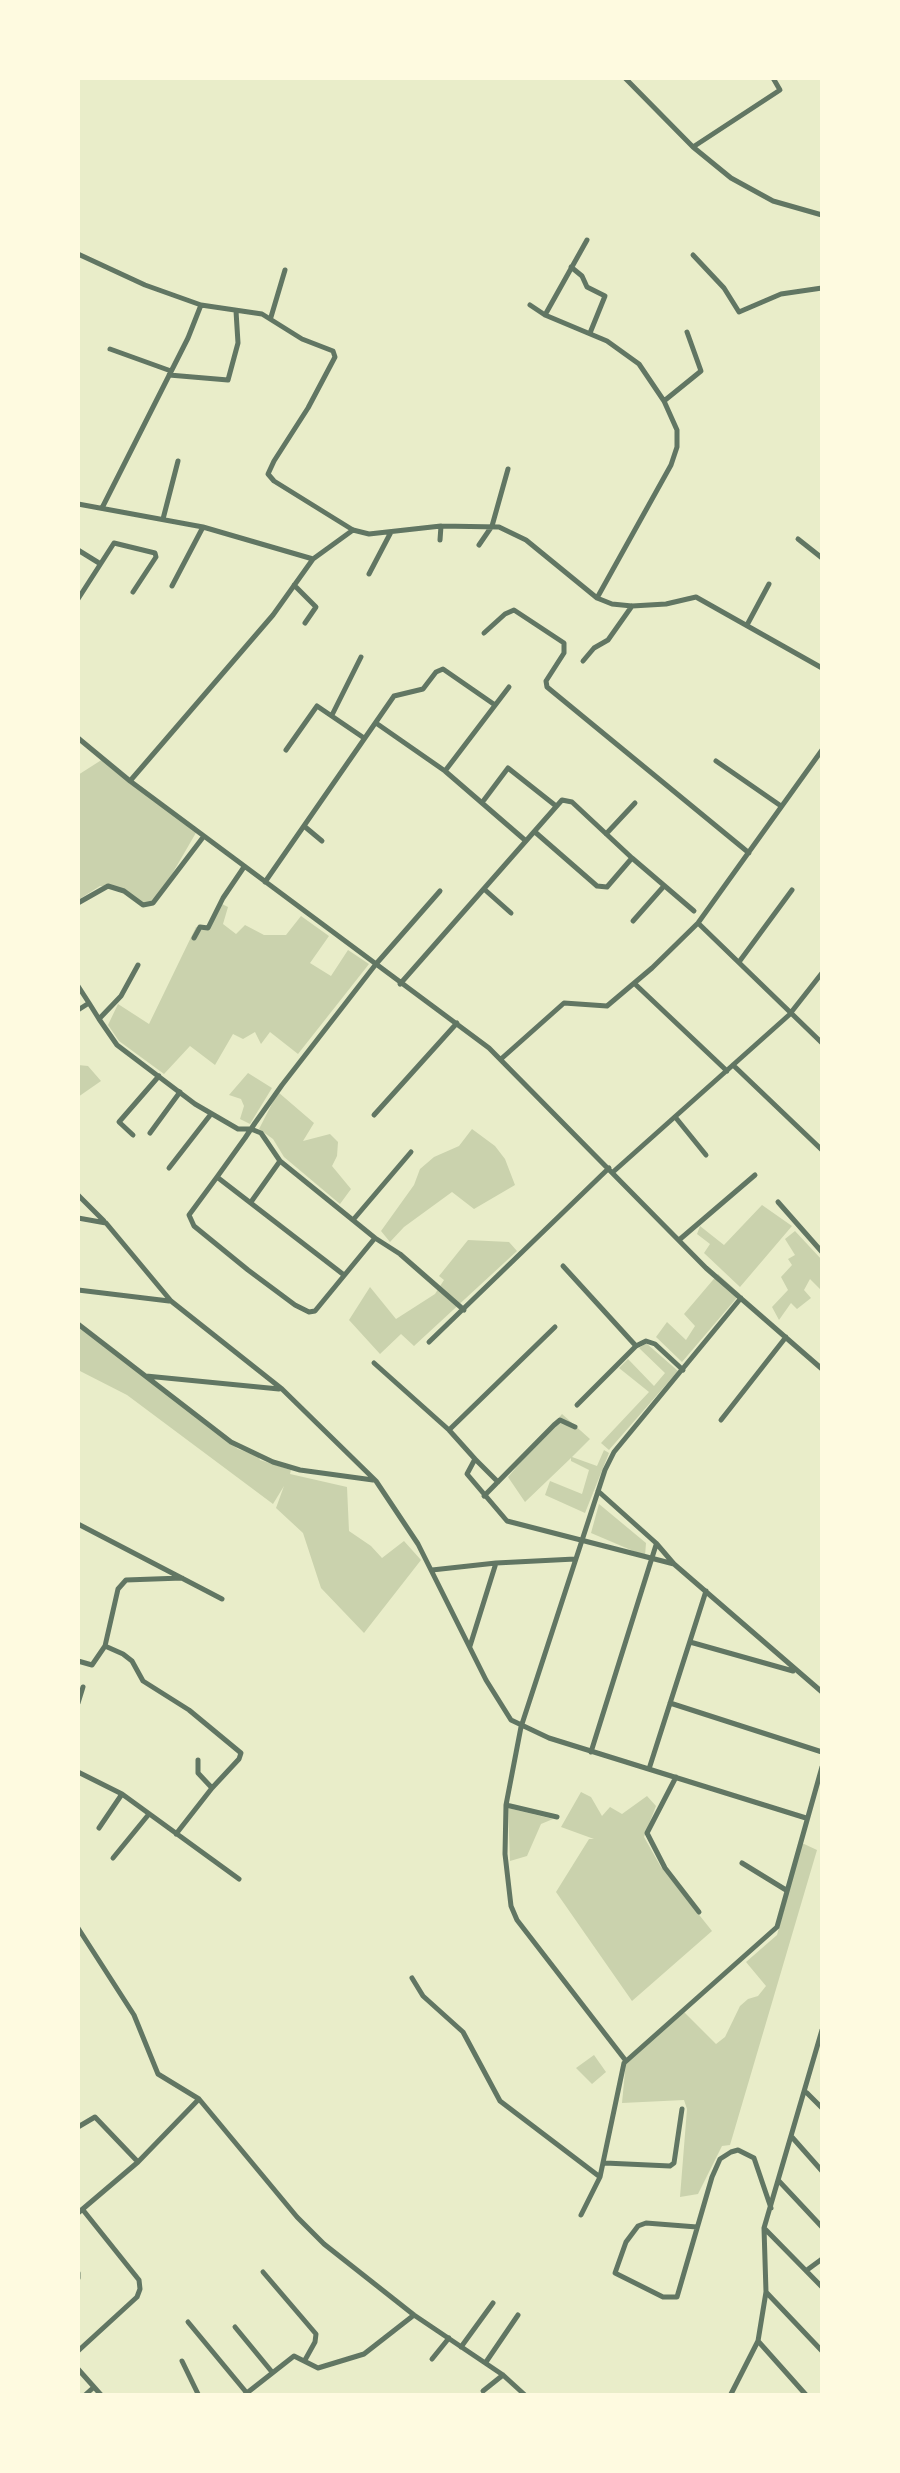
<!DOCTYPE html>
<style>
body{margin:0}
#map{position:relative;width:900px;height:2473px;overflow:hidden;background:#e9edc9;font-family:"Fira Sans Condensed",sans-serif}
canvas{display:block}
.frame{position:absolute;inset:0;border:80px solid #fefae0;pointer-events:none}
</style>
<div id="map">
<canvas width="900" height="2473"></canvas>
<div class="frame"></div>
</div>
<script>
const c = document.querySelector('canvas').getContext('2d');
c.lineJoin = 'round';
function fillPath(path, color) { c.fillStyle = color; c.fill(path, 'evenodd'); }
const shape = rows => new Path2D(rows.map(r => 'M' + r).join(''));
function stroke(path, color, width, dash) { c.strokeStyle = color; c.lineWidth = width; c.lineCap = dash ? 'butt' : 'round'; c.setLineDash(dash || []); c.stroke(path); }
fillPath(shape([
 [103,759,197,831,157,900,142,904,117,887,100,886,78,900,78,775],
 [220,903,228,907,223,924,236,934,245,925,264,935,286,935,301,916,329,936,310,963,331,976,348,950,369,964,298,1054,270,1032,261,1044,255,1032,243,1039,233,1034,215,1065,190,1046,164,1074,119,1041,108,1025,118,1004,149,1024,196,927,209,927],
 [78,1065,88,1066,101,1081,78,1097],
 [248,1073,272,1088,250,1124,240,1119,244,1106,241,1099,229,1095],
 [278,1092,314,1123,303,1141,330,1134,338,1142,337,1156,332,1166,351,1189,340,1204,284,1157,273,1139,259,1129],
 [472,1129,495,1146,505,1159,515,1185,474,1209,452,1192,404,1227,390,1242,381,1231,414,1185,420,1169,434,1157,459,1146],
 [762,1205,792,1226,740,1287,704,1253,710,1244,697,1234,700,1226,724,1245],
 [795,1231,822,1260,822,1291,810,1279,804,1290,811,1298,797,1309,791,1303,779,1320,772,1307,788,1290,781,1277,792,1265,788,1259,795,1255,785,1239],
 [468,1240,509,1242,517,1251,414,1346,401,1334,380,1354,349,1320,370,1287,396,1319,435,1294,444,1280,439,1276],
 [718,1274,740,1294,682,1362,656,1337,667,1322,686,1340,695,1326,684,1314],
 [78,1324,238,1449,258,1456,260,1460,291,1470,290,1474,347,1487,349,1531,371,1546,382,1558,404,1541,421,1560,364,1633,321,1588,303,1533,276,1508,284,1486,273,1504,127,1395,78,1370],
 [646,1343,678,1371,609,1450,601,1443,649,1392,619,1368,628,1359,654,1386,665,1373,639,1348],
 [562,1414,590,1439,572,1457,597,1466,604,1450,609,1453,585,1513,545,1495,550,1481,582,1494,589,1470,571,1461,571,1458,525,1502,508,1477],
 [599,1504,646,1543,645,1556,591,1533],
 [581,1792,591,1797,602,1816,610,1807,622,1814,647,1796,656,1806,644,1837,661,1867,712,1931,632,2001,556,1892,589,1839,594,1839,561,1827],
 [508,1808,553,1819,541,1824,527,1856,510,1861],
 [802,1843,817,1850,730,2145,722,2146,698,2194,680,2197,687,2109,684,2100,622,2103,626,2061,683,2011,716,2044,725,2037,740,2006,748,1999,758,1996,766,1986,746,1962,777,1935],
 [594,2055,606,2072,592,2084,576,2068]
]), '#cad2ad');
stroke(shape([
 [625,78,693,147,731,178,773,201,822,215],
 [693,147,780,90,773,78],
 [78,254,145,285,201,305],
 [693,255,724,288,739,312,781,294,822,288],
 [571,267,582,276,587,287,605,296,590,333],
 [530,305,545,315,607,341,639,364,664,401,677,430,677,447,671,465,597,598],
 [545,315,587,240],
 [271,317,285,270],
 [110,349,171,371],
 [169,375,228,380,238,343,236,311],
 [664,401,701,371,687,332],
 [78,504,203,527,313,559,273,615,130,781],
 [102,508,188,338,201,305,262,314,302,339,333,351,335,357,308,408,274,461,268,474,274,481,353,530,369,534,441,526,499,527,526,540,597,598,612,604,632,606,666,604,696,597,822,668],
 [163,519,178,461],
 [798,539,822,558],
 [440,540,441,526],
 [479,545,492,526,508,469],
 [78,550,99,563],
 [313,559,353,530],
 [369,574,391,532],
 [294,585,316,607,305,623],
 [172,586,203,527],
 [78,599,114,543,155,553,156,557,133,592],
 [747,625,769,584],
 [484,633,505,614,514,610,564,643,564,653,546,681,547,687,749,853],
 [583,661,594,648,608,640,632,606],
 [332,715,361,657],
 [376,723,445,771,526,841],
 [78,738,130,781,489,1048,706,1268,822,1369],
 [286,750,317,706,364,738],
 [716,761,781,806],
 [445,771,509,687],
 [484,800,508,768,556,806],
 [304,826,322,841],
 [535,832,597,886,607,887,632,858],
 [606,834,635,803],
 [265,882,394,696,423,689,436,672,443,669,495,705],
 [484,889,511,913],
 [78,903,108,886,124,891,143,905,153,903,204,836],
 [633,921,664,886],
 [698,923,822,1043],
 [194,938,200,927,208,928,223,898,244,867],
 [739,962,792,890],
 [400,984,562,800,572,802,632,858,694,911],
 [635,984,727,1071],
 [78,986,89,1003,78,1010],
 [89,1003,99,1019,121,996,138,965],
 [99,1019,117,1045,195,1104,238,1129,251,1129,261,1133,280,1161,375,1238,315,1311,309,1312,295,1305,248,1270,194,1226,189,1215,217,1177,245,1138,255,1123,282,1085,376,964,440,891],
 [501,1059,564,1003,607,1006,652,968,698,923,822,750],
 [733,1065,822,1150],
 [374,1115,457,1023],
 [676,1118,706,1155],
 [150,1133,180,1092],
 [133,1135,119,1122,159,1076],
 [169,1168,211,1114],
 [613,1172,789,1015,822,973],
 [217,1177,344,1275],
 [78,1195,104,1221],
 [251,1202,280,1161],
 [778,1202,822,1252],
 [78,1218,106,1223,171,1301,282,1389,376,1481,418,1544,486,1680,511,1720,549,1738,806,1818],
 [353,1220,411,1152],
 [375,1238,400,1254,464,1310],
 [679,1240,755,1175],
 [563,1266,636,1346],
 [78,1290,169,1301],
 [78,1324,231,1442,273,1462,300,1470,373,1480],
 [429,1342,609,1168],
 [374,1363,449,1430,475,1459,467,1474,507,1521,674,1564],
 [146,1376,279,1389],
 [577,1405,636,1346,646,1341,655,1344,683,1370],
 [721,1420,786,1337],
 [449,1430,555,1327],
 [475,1459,498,1482],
 [598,1491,656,1543,674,1564,822,1692],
 [484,1496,554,1425,560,1420,575,1427],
 [78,1524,222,1599],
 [432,1570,496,1563],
 [690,1642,793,1671],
 [105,1646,118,1589,126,1580,182,1578],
 [470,1646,496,1563,575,1559],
 [78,1661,92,1665,105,1646,123,1654,132,1661,143,1681,189,1710,241,1753,239,1759,212,1788,176,1834],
 [78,1703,83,1687],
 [670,1703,822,1752],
 [591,1752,656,1545],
 [198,1760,198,1773,212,1788],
 [649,1769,706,1591],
 [78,1772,122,1794,239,1879],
 [676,1777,647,1833,665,1868,699,1912],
 [506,1805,557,1817],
 [99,1828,122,1794],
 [113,1858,149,1814],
 [742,1863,786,1890],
 [78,1928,134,2015,158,2074,199,2099,297,2217,324,2244,414,2315,503,2375,526,2396],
 [412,1978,423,1996,463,2032,500,2101,600,2177,581,2215],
 [626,2061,517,1920,511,1906,505,1854,506,1805,521,1727,605,1470,614,1452,741,1298],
 [807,2093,822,2108],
 [78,2127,95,2117,138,2162],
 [791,2136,822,2171],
 [605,2163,670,2166,674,2163,682,2109],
 [600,2177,624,2063,777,1927,822,1767],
 [778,2180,822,2227],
 [78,2213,138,2162,199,2099],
 [697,2227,646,2223,638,2226,626,2242,615,2273,663,2297,677,2297,712,2177,720,2159,731,2152,738,2150,754,2158,771,2208],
 [765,2229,822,2287],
 [807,2270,822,2259],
 [263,2272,316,2334,315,2342,305,2360],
 [78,2273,78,2278],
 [766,2292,822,2351],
 [188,2322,246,2392],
 [235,2327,272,2372],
 [758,2341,807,2396],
 [461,2347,493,2303],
 [78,2351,137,2297,140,2289,139,2280,83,2210],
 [432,2359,449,2338],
 [182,2361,199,2396],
 [486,2362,518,2315],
 [78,2369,102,2396],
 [483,2391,503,2375],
 [84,2396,94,2387],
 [243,2396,294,2356,318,2368,364,2354,414,2315],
 [730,2396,758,2341,766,2292,764,2228,822,2030]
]), '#617663', 5);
</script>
